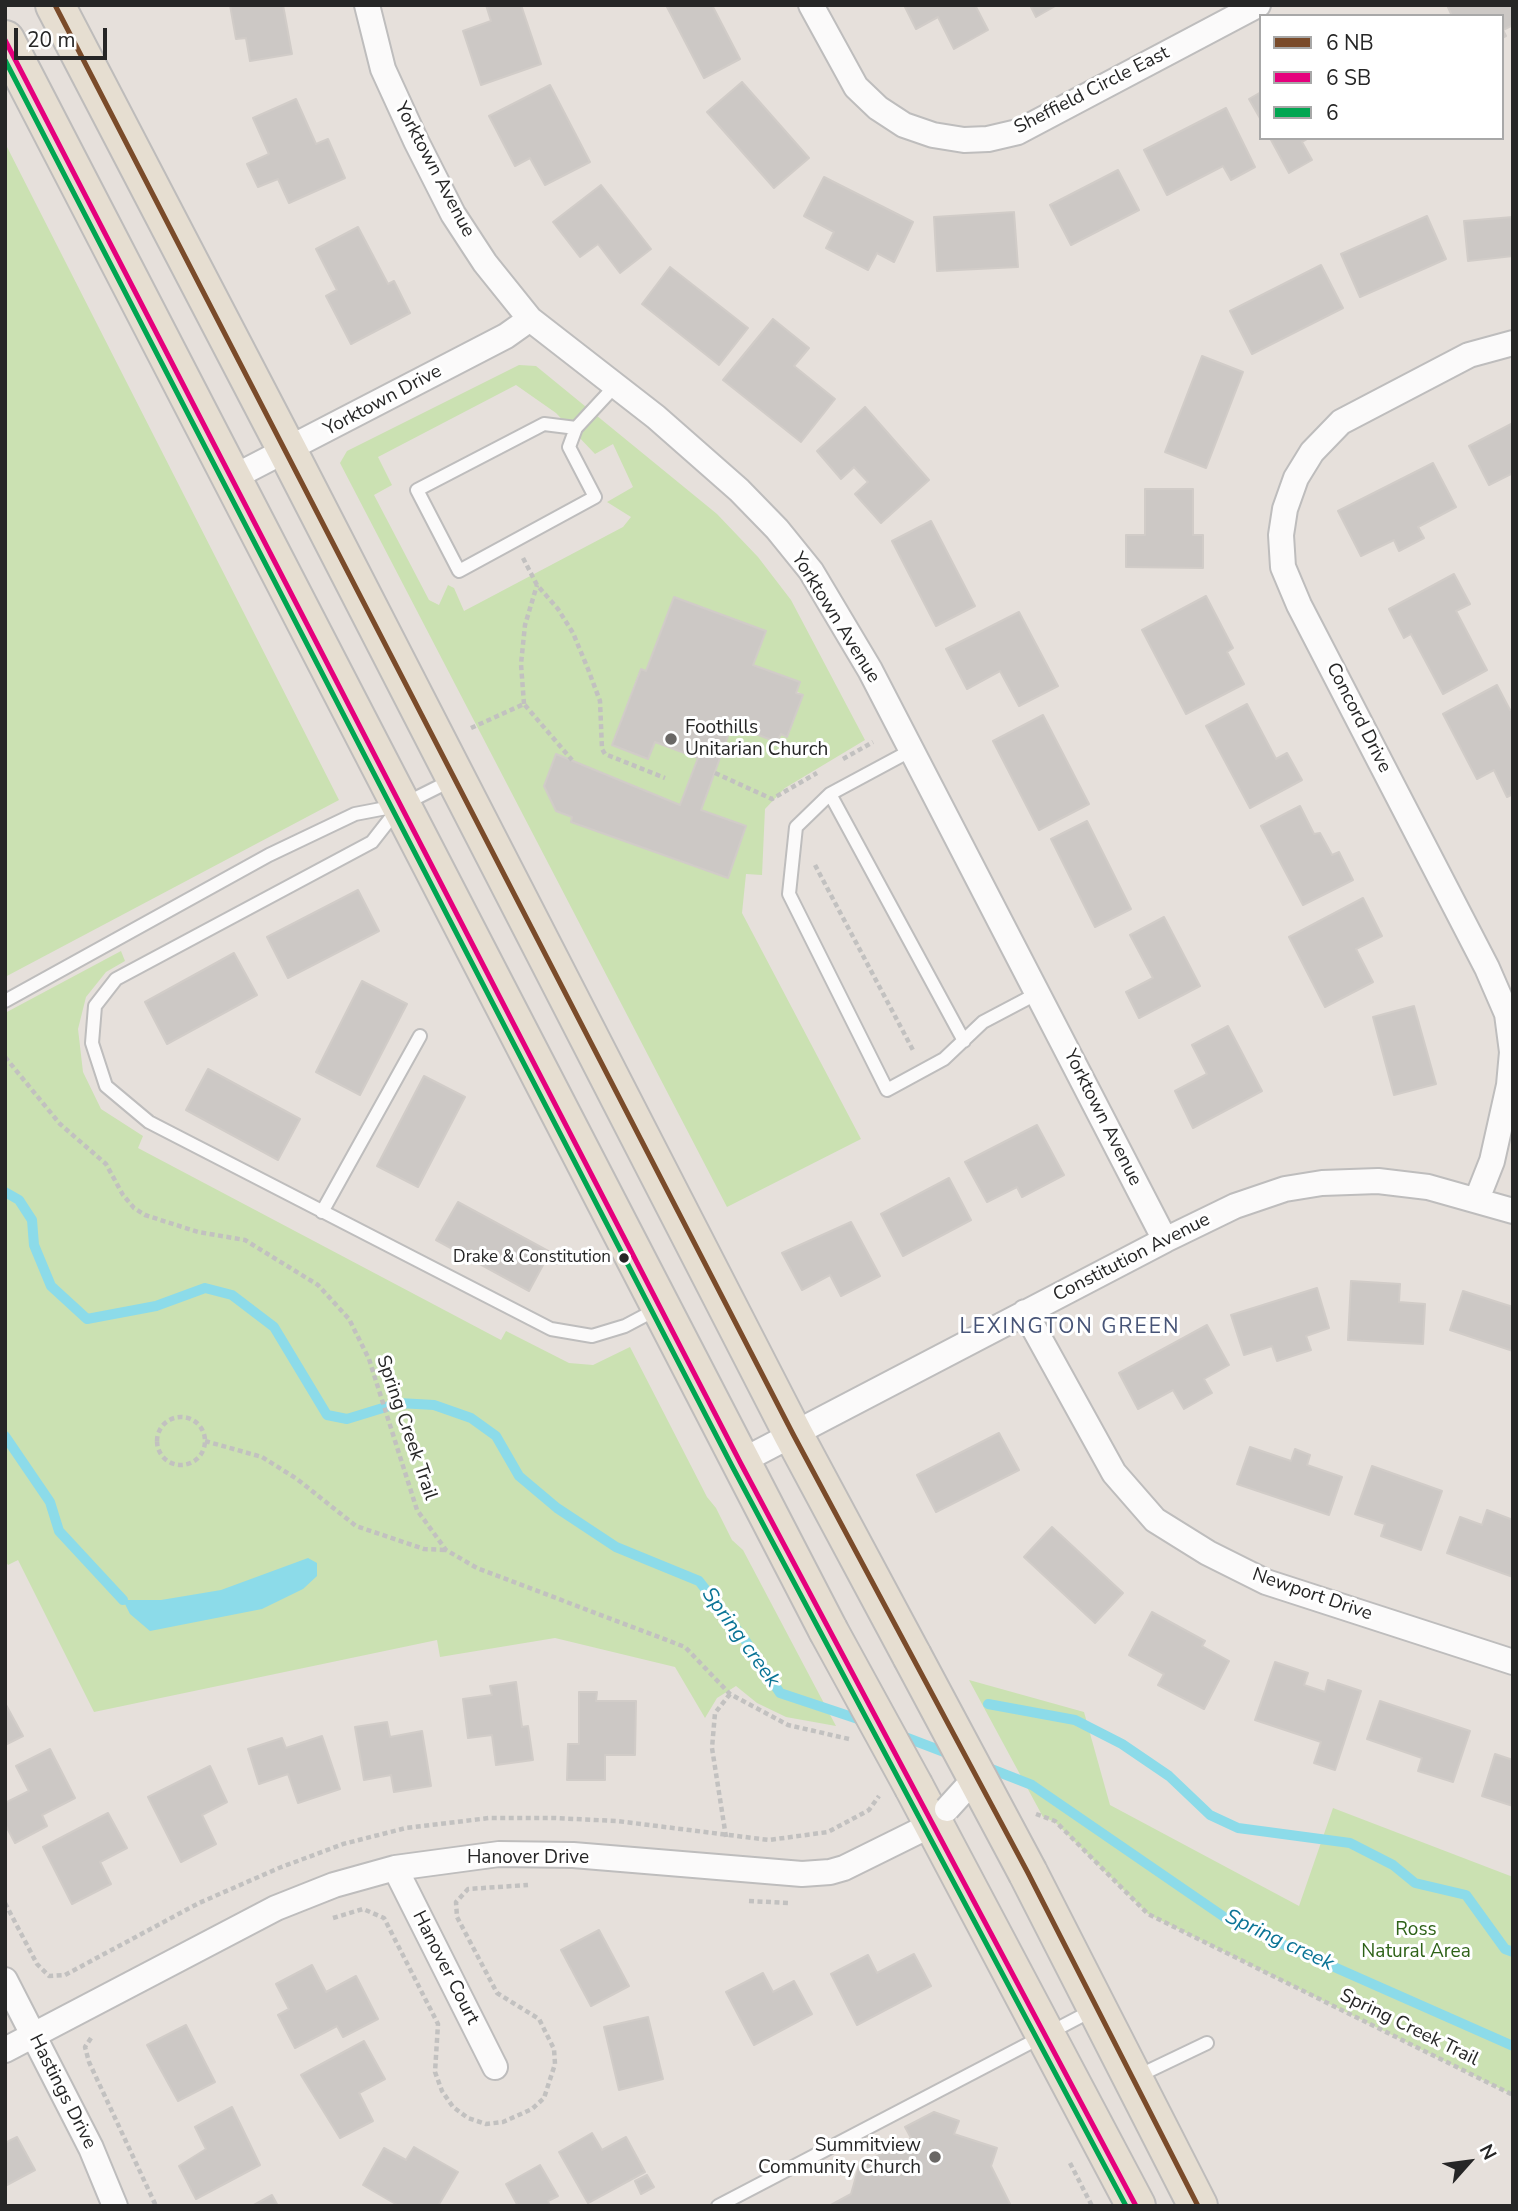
<!DOCTYPE html>
<style>
body{margin:0}
#map{position:relative;width:1518px;height:2211px;overflow:hidden;background:#e6e0db;font-family:"Nunito Sans",sans-serif}
canvas{display:block}
.frame{position:absolute;inset:0;border:7px solid #262626;pointer-events:none}
.legend{position:absolute;left:1259px;top:14px;width:245px;height:126px;box-sizing:border-box;background:#fff;border:2px solid #a8a8a8;margin:0;padding:9px 12px;list-style:none;font-size:21px;color:#262626}
.legend li{display:flex;align-items:center;gap:14px;height:35px}
.legend b{width:35px;border:2px solid #a8a8a8}
.north{position:absolute;left:1434px;top:2127px;width:70px;height:70px;-webkit-text-stroke:5px #fff;paint-order:stroke;rotate:62deg;font-size:19px;font-weight:700;line-height:28px;text-align:center;color:#262626}
.north::after{content:'';display:block;margin:auto;width:24px;height:32px;background:#262626;clip-path:polygon(50% 0,100% 100%,50% 72%,0 100%)}
.scale{position:absolute;left:14px;top:28px;width:93px;height:32px;box-sizing:border-box;border:4px solid #262626;border-top:0;padding-left:9px;font-size:21px;line-height:24px;white-space:nowrap;color:#262626;-webkit-text-stroke:5px #fff;paint-order:stroke}
</style>
<div id="map">
<canvas width="1518" height="2211"></canvas>
<div class="frame"></div>
<ul class="legend">
<li><b style="height:9px;background:#7a4b2a"></b>6 NB</li>
<li><b style="height:9px;background:#e5007d"></b>6 SB</li>
<li><b style="height:9px;background:#00a651"></b>6</li>
</ul>
<div class="north">N</div>
<div class="scale">20 m</div>
</div>
<script>
const c = document.querySelector('canvas').getContext('2d');
c.lineJoin = 'round';
function fillPath(path, color) { c.fillStyle = color; c.fill(path, 'evenodd'); }
const shape = rows => new Path2D(rows.map(r => 'M' + r).join(''));
function stroke(path, color, width, dash) { c.strokeStyle = color; c.lineWidth = width; c.lineCap = dash ? 'butt' : 'round'; c.setLineDash(dash || []); c.stroke(path); }
function drawText(font, color, halo, rows, align = 'center') {
  c.font = font + ' "Nunito Sans",sans-serif'; c.lineWidth = 6; c.setLineDash([]); c.textBaseline = 'middle'; c.strokeStyle = halo; c.fillStyle = color; for (const [text, x, y, turn = 0] of rows) {
    c.save(); c.translate(x, y); c.rotate((+turn || 0) * Math.PI / 180); c.textAlign = isNaN(turn) ? turn : align; if (halo) c.strokeText(text, 0, 0); c.fillText(text, 0, 0); c.restore();
  }
}
fillPath(shape([
 [5,143,339,800,5,977],
 [519,365,536,366,717,514,758,557,791,600,865,740,785,788,765,809,762,875,746,874,742,913,861,1139,727,1207,340,463,347,451],
 [516,385,556,413,595,454,613,444,633,487,607,502,631,517,623,527,464,611,454,588,448,585,439,605,429,600,374,495,392,485,378,457],
 [674,597,766,631,753,665,803,695,788,736,781,734,777,742,732,725,701,810,746,827,728,878,571,822,572,817,556,811,544,786,556,754,680,805,698,758,655,742,612,745,640,670,646,671],
 [121,951,125,961,106,972,86,997,78,1029,83,1072,101,1109,143,1136,138,1148,501,1340,506,1331,569,1363,593,1365,630,1347,707,1497,716,1508,732,1540,743,1550,836,1726,786,1717,757,1703,736,1686,717,1698,705,1718,675,1667,555,1638,440,1657,437,1640,94,1712,18,1560,8,1565,5,1560,5,1013],
 [969,1680,1084,1712,1110,1805,1299,1906,1333,1808,1513,1877,1513,2095,1148,1914,1055,1822,1043,1817]
]), '#cbe1b2');
fillPath(shape([
 [308,1558,317,1563,317,1576,303,1589,262,1609,150,1631,130,1614,123,1600,161,1600,221,1590]
]), '#8cdbe9');
stroke(shape([
 [5,1192,19,1200,32,1220,34,1245,51,1286,87,1319,156,1306,205,1288,232,1295,274,1327,327,1415,347,1419,399,1403,434,1405,471,1418,496,1436,519,1476,557,1508,616,1547,699,1581,745,1640,780,1693,864,1721],
 [5,1436,50,1502,59,1531,123,1600],
 [988,1704,1075,1720,1122,1744,1169,1776,1210,1815,1238,1828,1350,1843,1393,1865,1415,1883,1466,1895,1505,1949,1513,1952],
 [897,1734,952,1755],
 [986,1767,1032,1785,1230,1921,1513,2046]
]), '#8cdbe9', 10);
const building = shape([
 [230,5,283,5,292,54,250,61,246,38,236,39,230,5],
 [486,5,521,5,541,64,481,85,463,31,491,21,486,5],
 [666,5,712,5,740,59,704,78,666,5],
 [904,5,975,5,988,30,954,49,938,17,916,29,904,5],
 [1030,5,1057,5,1036,17,1030,5],
 [1447,5,1513,5,1513,25,1503,30,1506,36,1502,38,1502,16,1452,16,1447,5],
 [742,82,809,158,774,188,707,112,742,82],
 [550,85,590,162,545,185,530,158,515,166,489,116,550,85],
 [1261,92,1261,120,1249,99,1261,92],
 [296,99,316,144,328,139,345,178,289,203,278,179,258,187,247,164,269,154,253,118,296,99],
 [1226,108,1255,167,1231,180,1223,166,1167,195,1144,150,1226,108],
 [1270,138,1309,138,1302,142,1312,160,1289,173,1270,138],
 [1118,170,1139,210,1071,245,1050,205,1118,170],
 [824,177,913,222,894,262,877,253,868,270,826,248,834,232,804,216,824,177],
 [601,185,651,249,620,273,598,244,580,257,553,222,601,185],
 [1014,212,1018,267,937,271,934,217,1014,212],
 [1427,216,1446,259,1360,297,1341,254,1427,216],
 [1513,217,1513,256,1468,261,1464,221,1513,217],
 [358,227,388,284,394,281,410,313,351,344,326,296,337,290,316,249,358,227],
 [1321,265,1343,308,1252,354,1230,311,1321,265],
 [670,267,748,328,719,365,642,304,670,267],
 [773,319,809,348,794,366,835,399,801,442,723,380,773,319],
 [1202,356,1243,372,1206,468,1165,452,1202,356],
 [865,407,929,480,881,523,855,494,868,482,854,467,841,479,817,451,865,407],
 [1513,423,1513,473,1489,485,1469,446,1513,423],
 [1433,463,1456,507,1418,527,1424,538,1399,551,1394,540,1361,556,1338,511,1433,463],
 [1145,489,1193,489,1193,535,1203,535,1203,568,1126,567,1126,535,1145,535,1145,489],
 [931,521,975,606,936,626,892,541,931,521],
 [1454,574,1470,604,1456,611,1487,670,1443,694,1411,634,1404,638,1389,609,1454,574],
 [1206,596,1233,648,1227,652,1244,684,1186,714,1142,630,1206,596],
 [674,597,766,631,753,665,800,682,796,693,803,695,787,737,781,734,777,742,732,725,701,810,746,826,728,878,571,822,572,817,556,811,544,786,556,754,680,805,698,758,655,742,648,759,612,745,641,669,646,671,674,597],
 [1019,612,1058,686,1019,706,1000,671,967,689,946,649,1019,612],
 [1497,685,1510,710,1513,709,1513,794,1507,797,1494,770,1477,779,1443,714,1497,685],
 [1247,704,1276,759,1287,753,1302,780,1250,808,1206,726,1247,704],
 [1043,715,1089,804,1039,830,993,741,1043,715],
 [1300,806,1314,834,1320,833,1332,855,1339,852,1353,880,1303,905,1261,826,1300,806],
 [1087,821,1131,909,1095,927,1051,839,1087,821],
 [358,890,379,931,288,978,267,937,358,890],
 [1363,898,1382,936,1356,949,1373,982,1325,1007,1289,937,1363,898],
 [1164,917,1200,986,1139,1018,1126,992,1153,978,1130,935,1164,917],
 [234,953,257,995,167,1044,145,1002,234,953],
 [362,981,407,1004,360,1095,316,1072,362,981],
 [1414,1006,1436,1084,1394,1095,1373,1017,1414,1006],
 [1228,1026,1262,1091,1193,1128,1175,1091,1207,1074,1192,1045,1228,1026],
 [208,1069,300,1119,278,1160,186,1110,208,1069],
 [424,1076,465,1097,418,1187,377,1166,424,1076],
 [1037,1125,1064,1175,1022,1197,1017,1187,987,1202,965,1162,1037,1125],
 [949,1178,971,1220,903,1256,881,1214,949,1178],
 [458,1202,550,1252,529,1291,436,1240,458,1202],
 [851,1222,880,1276,841,1296,830,1275,802,1290,782,1253,851,1222],
 [1351,1281,1400,1284,1399,1302,1425,1304,1423,1344,1348,1340,1351,1281],
 [1317,1288,1329,1328,1306,1336,1311,1350,1277,1361,1272,1346,1244,1355,1231,1315,1317,1288],
 [1463,1291,1513,1307,1513,1351,1450,1330,1463,1291],
 [1207,1325,1229,1365,1204,1379,1212,1393,1184,1409,1173,1390,1138,1409,1119,1373,1207,1325],
 [999,1433,1019,1470,936,1512,917,1475,999,1433],
 [1250,1447,1291,1461,1295,1449,1310,1455,1307,1465,1342,1477,1329,1515,1237,1484,1250,1447],
 [1372,1466,1442,1491,1421,1550,1381,1536,1385,1524,1355,1514,1372,1466],
 [1487,1510,1513,1520,1513,1577,1447,1553,1460,1517,1482,1525,1487,1510],
 [1052,1527,1123,1593,1095,1623,1024,1557,1052,1527],
 [1152,1612,1205,1641,1202,1646,1229,1661,1204,1709,1158,1685,1164,1674,1129,1655,1152,1612],
 [1275,1662,1308,1673,1304,1685,1325,1692,1328,1680,1361,1691,1335,1770,1314,1763,1321,1742,1255,1720,1275,1662],
 [516,1682,522,1727,528,1726,533,1760,496,1765,492,1735,468,1738,463,1699,492,1695,490,1686,516,1682],
 [579,1692,597,1692,596,1701,636,1701,635,1755,605,1755,605,1780,567,1780,568,1744,579,1744,579,1692],
 [1380,1701,1470,1731,1453,1782,1418,1771,1422,1758,1367,1739,1380,1701],
 [5,1703,23,1736,5,1745,5,1703],
 [387,1722,390,1737,422,1731,431,1786,394,1792,391,1775,364,1780,355,1727,387,1722],
 [322,1736,340,1789,298,1803,288,1774,259,1784,248,1749,282,1738,286,1748,322,1736],
 [50,1749,75,1798,42,1815,47,1826,15,1843,5,1824,5,1803,29,1791,16,1766,50,1749],
 [1495,1754,1513,1760,1513,1806,1482,1796,1495,1754],
 [210,1766,227,1802,202,1815,216,1844,181,1862,148,1797,210,1766],
 [108,1813,127,1848,100,1862,111,1884,72,1904,43,1847,108,1813],
 [599,1930,629,1986,591,2006,561,1950,599,1930],
 [914,1954,931,1986,857,2025,831,1974,868,1955,877,1973,914,1954],
 [312,1965,326,1992,356,1976,378,2019,343,2037,337,2026,295,2048,278,2015,289,2009,276,1984,312,1965],
 [763,1973,773,1992,794,1981,812,2014,754,2045,726,1992,763,1973],
 [648,2017,663,2079,619,2090,604,2027,648,2017],
 [186,2025,215,2082,178,2101,147,2045,186,2025],
 [364,2041,385,2079,359,2093,373,2121,340,2138,301,2075,364,2041],
 [232,2107,260,2165,196,2199,179,2166,206,2149,195,2127,232,2107],
 [934,2112,959,2121,954,2134,997,2148,991,2166,1011,2206,829,2206,851,2194,859,2166,911,2138,905,2127,934,2112],
 [592,2133,602,2150,626,2137,645,2172,588,2203,559,2152,592,2133],
 [17,2137,35,2170,5,2186,5,2143,17,2137],
 [414,2147,458,2172,438,2206,399,2206,363,2185,384,2148,406,2160,414,2147],
 [540,2165,558,2196,548,2201,550,2206,518,2206,506,2184,540,2165],
 [647,2175,654,2187,641,2194,635,2181,647,2175],
 [272,2195,278,2206,252,2206,272,2195]
]);
fillPath(building, '#ccc8c5');
stroke(building, '#d1ccc8', 2);
const lane = shape([
 [576,428,569,447,595,497,459,571,417,490,544,424,576,428,615,386],
 [910,751,830,794,796,827,789,894,887,1090,944,1059,983,1022,1038,993],
 [830,794,964,1041],
 [397,810,372,842,116,979,95,1006,92,1043,106,1086,149,1122,551,1329,592,1336,625,1326,659,1308],
 [5,1001,269,855,355,814,402,805,452,780],
 [322,1212,420,1036],
 [1138,2076,1207,2043],
 [718,2206,1093,2010]
]);
const street = shape([
 [367,5,383,69,416,141,453,214,485,263,530,319,656,417,739,490,777,529,811,571,870,670,1165,1240],
 [811,5,856,87,878,108,904,125,933,135,964,140,988,139,1018,132,1258,5],
 [234,477,506,336,530,319],
 [1477,1199,1492,1161,1509,1085,1512,1052,1507,1014,1487,968,1299,605,1283,567,1281,535,1285,509,1296,478,1312,452,1341,422,1469,355,1513,343],
 [1025,1312,1114,1473,1155,1520,1208,1553,1266,1582,1513,1662],
 [740,1462,1165,1240,1235,1206,1285,1189,1322,1183,1378,1181,1428,1187,1513,1211],
 [395,1868,495,2067],
 [5,1980,91,2148,115,2206],
 [5,2050,276,1908,334,1885,395,1868,499,1854,573,1855,802,1874,830,1872,844,1868,933,1824,942,1815]
]);
const primary = shape([
 [55,5,287,450,793,1434,912,1656],
 [5,40,828,1630],
 [914,1787,1136,2206],
 [1028,1873,1198,2206]
]);
stroke(lane, '#bebdbd', 16);
stroke(street, '#bebdbd', 28);
stroke(primary, '#bebcbb', 42);
stroke(shape([
 [523,558,537,585,558,609,573,633,588,669,600,701,602,749,605,754,665,778],
 [524,704,521,664,525,625,537,585],
 [471,728,524,704,572,760],
 [843,759,873,742],
 [715,773,772,799,817,773],
 [815,865,914,1052],
 [5,1057,60,1124,106,1164,123,1195,134,1208,145,1215,198,1232,245,1240,318,1285,349,1319,369,1359,417,1510,446,1550,477,1568,685,1647,730,1694,788,1725,849,1739],
 '157 1441a24 24 0 1 1 48 0a24 24 0 1 1-48 0Z',
 [205,1441,262,1457,297,1479,356,1526,424,1549,445,1550],
 [1036,1814,1055,1821,1148,1914,1513,2095],
 [726,1837,712,1748,715,1713,730,1694],
 [749,1901,789,1903],
 [5,1903,37,1964,49,1976,65,1975,199,1903,279,1868,343,1844,406,1828,489,1818,554,1818,617,1821,769,1840,828,1832,869,1810,879,1796],
 [333,1918,363,1909,384,1918,438,2024,435,2072,442,2091,453,2107,468,2118,486,2124,503,2122,532,2109,544,2098,555,2064,554,2049,539,2019,497,1993,457,1917,456,1902,468,1889,528,1885],
 [91,2038,85,2047,89,2062,156,2206],
 [1070,2163,1092,2206]
]), '#c2c1c0', 4.5, [5, 3.5]);
stroke(lane, '#fbfafa', 12);
stroke(street, '#fbfafa', 24);
stroke(primary, '#e6ded1', 38);
const streetBridge = shape([
 [947,1809,976,1777]
]);
const primaryBridge = shape([
 [828,1630,914,1787],
 [912,1656,1028,1873]
]);
stroke(streetBridge, '#bebdbd', 28, []);
stroke(primaryBridge, '#bebcbb', 42, []);
stroke(streetBridge, '#fbfafa', 24);
stroke(primaryBridge, '#e6ded1', 38);
stroke(shape([
 [55,5,793,1434,1028,1873,1198,2206]
]), '#7a4b2a', 5);
stroke(shape([
 [5,40,740,1462,1136,2206]
]), '#e5007d', 5);
stroke(shape([
 [5,60,732,1466,1126,2206]
]), '#00a651', 5);
for (const [x, y, r, color] of [
 [671,739,7,"#696765"],
 [624,1258,6,"#262626"],
 [935,2157,7,"#696765"]
]) { const dot = new Path2D(); dot.arc(x, y, r, 0, 2 * Math.PI); c.fillStyle = color; c.fill(dot); stroke(dot, '#fff', 2.5); }
drawText('17px', '#262626', '#fff', [
 ["Drake & Constitution",611,1258]
], 'right');
drawText('19px', '#262626', '#fff', [
 ["Sheffield Circle East",1092,91,-27],
 ["Yorktown Avenue",434,170,62],
 ["Yorktown Drive",383,401,-28],
 ["Yorktown Avenue",835,618,58],
 ["Concord Drive",1358,718,63],
 ["Yorktown Avenue",1102,1118,63],
 ["Constitution Avenue",1132,1258,-27],
 ["Spring Creek Trail",406,1428,71],
 ["Newport Drive",1312,1595,19],
 ["Hanover Drive",528,1858],
 ["Hanover Court",445,1968,63],
 ["Spring Creek Trail",1409,2028,26],
 ["Hastings Drive",62,2092,63]
]);
drawText('19px', '#262626', '#fff', [
 ["Foothills",685,728],
 ["Unitarian Church",685,750],
 ["Summitview",921,2146,"right"],
 ["Community Church",921,2168,"right"]
], 'left');
drawText('19px', '#2e6218', '#fff', [
 ["Ross",1416,1930],
 ["Natural Area",1416,1952]
]);
c.letterSpacing = '2px';
drawText('21px', '#475477', '#fff', [
 ["LEXINGTON GREEN",1070,1328]
]);
c.letterSpacing = '0px';
drawText('italic 21px', '#0b7496', '#fff', [
 ["Spring creek",740,1638,54],
 ["Spring creek",1279,1941,25]
]);
</script>
